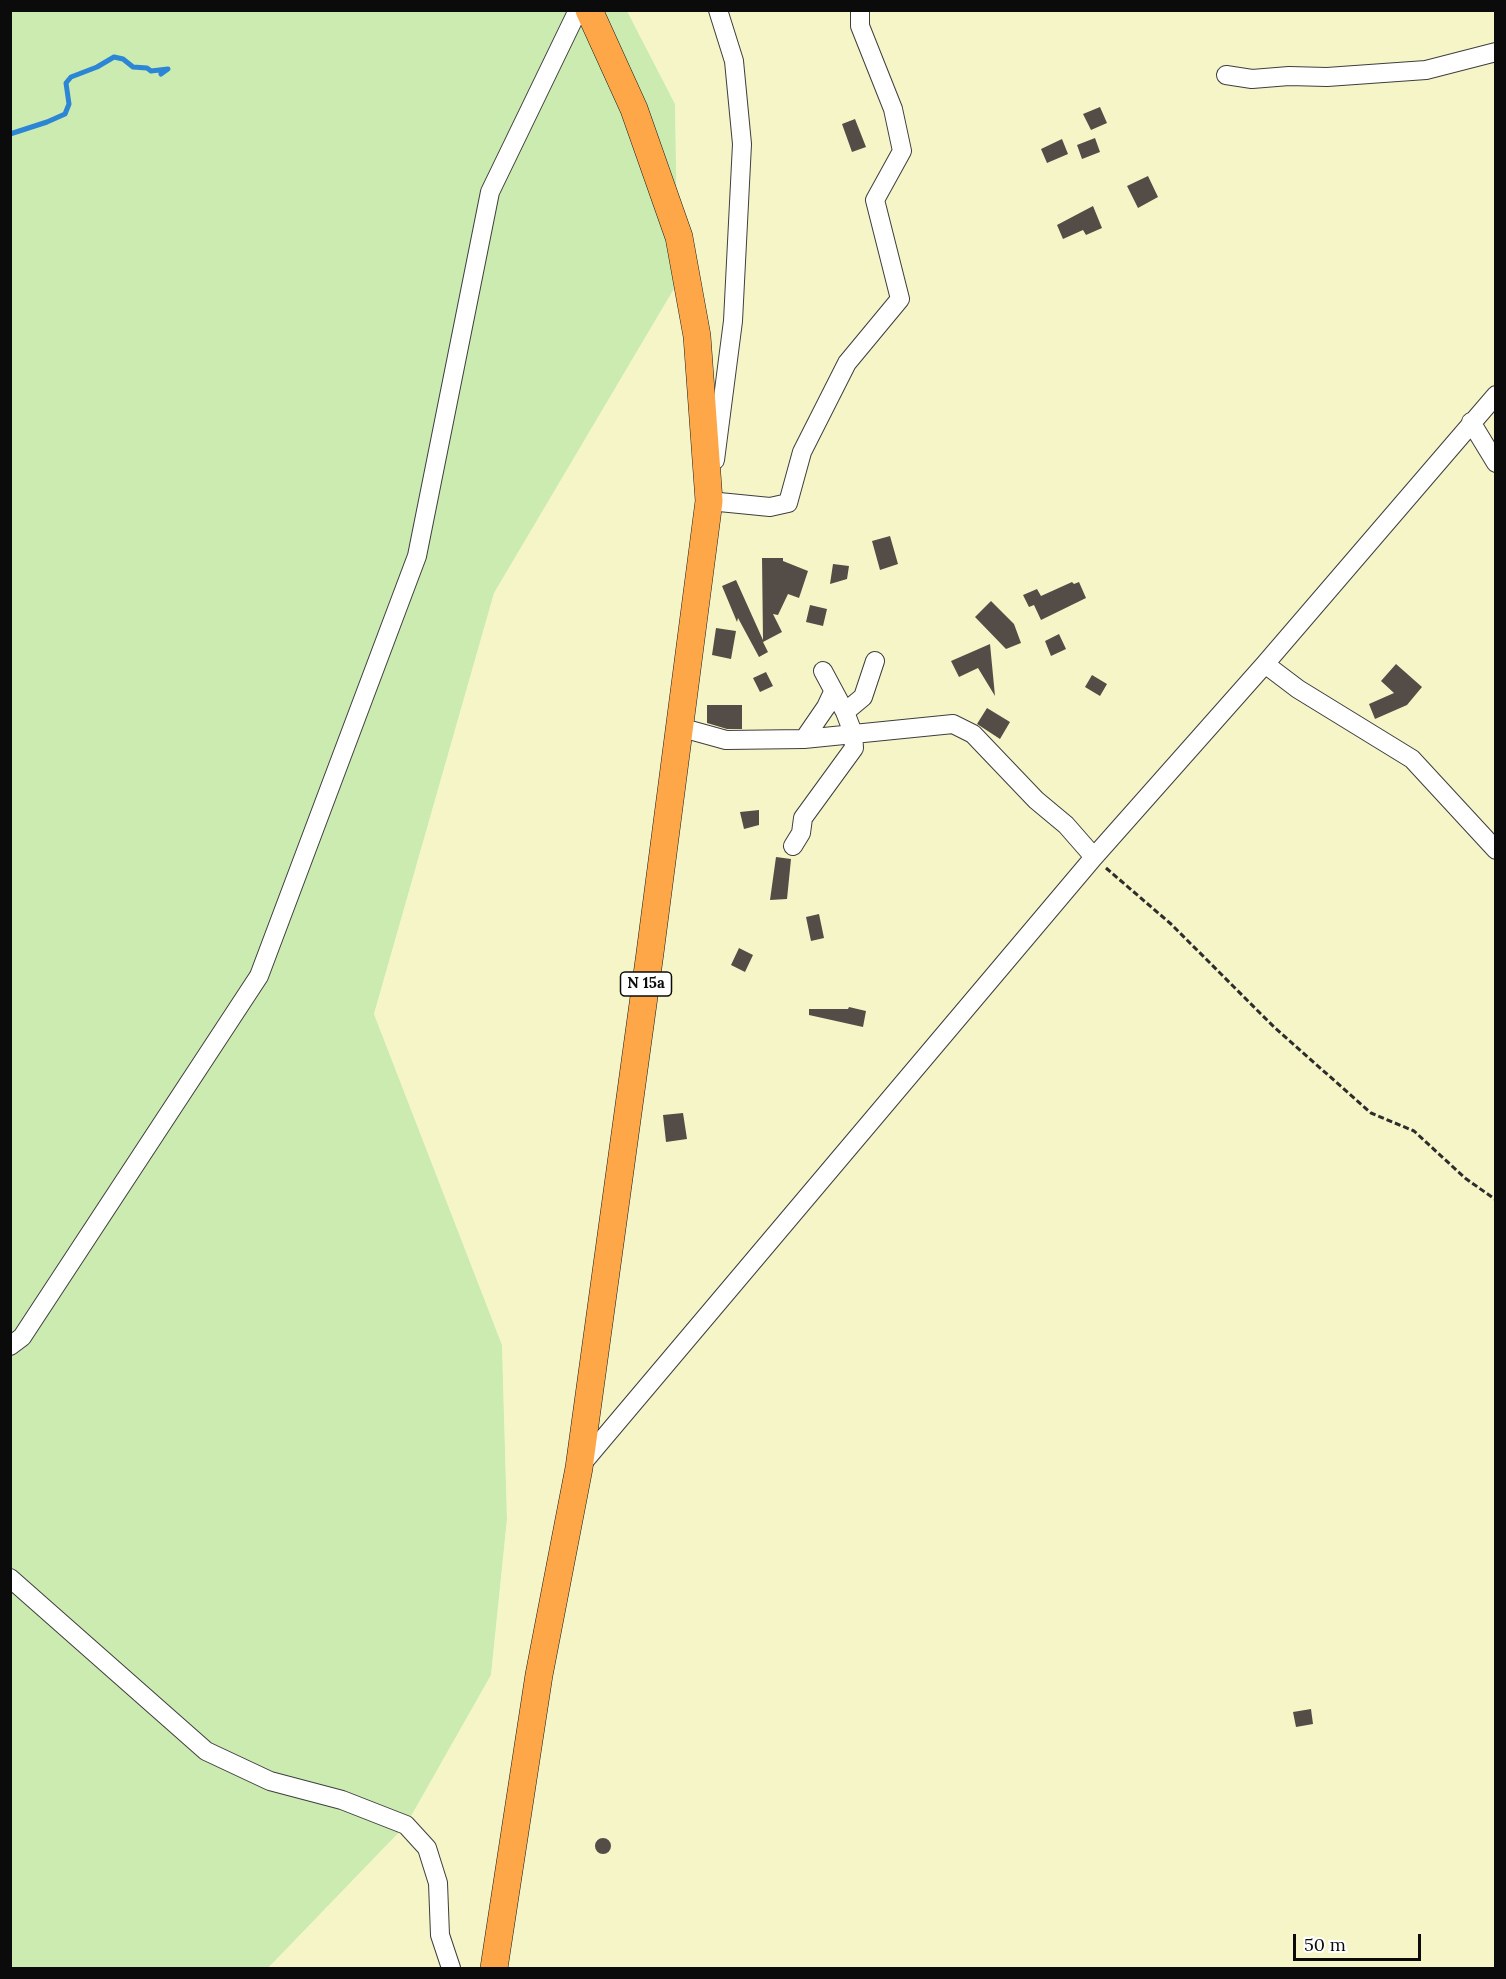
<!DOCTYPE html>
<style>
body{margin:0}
#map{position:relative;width:1506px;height:1979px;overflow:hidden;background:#fffce8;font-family:Lora,serif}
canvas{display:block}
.frame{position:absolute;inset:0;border:12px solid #0b0b0b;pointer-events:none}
.scale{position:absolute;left:1293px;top:1934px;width:128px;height:27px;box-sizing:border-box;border:3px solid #0b0b0b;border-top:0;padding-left:8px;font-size:18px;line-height:21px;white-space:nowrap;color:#0b0b0b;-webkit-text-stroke:4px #fff;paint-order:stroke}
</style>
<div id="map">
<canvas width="1506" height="1979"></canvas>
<div class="frame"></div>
<div class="scale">50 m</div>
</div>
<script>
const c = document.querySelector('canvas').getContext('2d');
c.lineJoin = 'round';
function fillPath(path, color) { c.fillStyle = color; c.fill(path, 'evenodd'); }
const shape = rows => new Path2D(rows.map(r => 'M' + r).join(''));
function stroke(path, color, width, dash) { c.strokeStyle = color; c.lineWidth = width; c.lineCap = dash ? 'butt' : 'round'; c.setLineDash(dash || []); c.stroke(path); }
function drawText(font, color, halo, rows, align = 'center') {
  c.font = font + ' Lora,serif'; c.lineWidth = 6; c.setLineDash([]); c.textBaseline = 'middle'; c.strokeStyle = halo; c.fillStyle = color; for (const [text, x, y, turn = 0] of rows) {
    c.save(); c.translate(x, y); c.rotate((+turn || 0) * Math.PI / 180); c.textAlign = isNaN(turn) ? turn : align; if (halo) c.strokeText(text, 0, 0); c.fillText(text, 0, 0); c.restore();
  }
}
fillPath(shape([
 [627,11,1495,11,1495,1968,268,1968,406,1825,491,1675,507,1519,502,1345,374,1014,494,593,678,282,675,104]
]), '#f6f5c7');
fillPath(shape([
 [11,11,627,11,675,104,678,282,494,593,374,1014,502,1345,507,1519,491,1675,406,1825,268,1968,11,1968]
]), '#cbebb0');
stroke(shape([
 [10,134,47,122,65,114,69,104,66,83,71,77,97,67,114,57,123,59,133,67,147,68,151,71,168,69,161,74]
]), '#2c86d5', 5);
fillPath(shape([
 [1100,107,1107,123,1091,130,1083,114],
 [855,119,866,147,852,152,842,124],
 [1095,138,1100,152,1082,159,1077,145],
 [1062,139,1068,154,1047,163,1041,149],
 [1148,176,1158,197,1138,208,1127,186],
 [1093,206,1102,228,1086,235,1083,230,1063,239,1057,225],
 [890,536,898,564,880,570,872,541],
 [762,558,783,558,783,561,808,571,799,598,788,594,778,615,773,614,782,632,763,642,768,652,759,657,738,618,737,622,722,586,736,580,763,640],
 [833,564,849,566,847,579,830,584],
 [1072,582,1074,584,1079,582,1086,598,1041,620,1034,605,1029,607,1023,595,1037,589,1041,596],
 [991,601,1014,624,1021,643,1006,649,975,617],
 [810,605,827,609,823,626,806,622],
 [716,628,736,631,731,659,712,655],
 [1059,634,1066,649,1051,656,1045,641],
 [990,644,995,696,978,668,959,677,951,661],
 [1396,664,1422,687,1407,705,1375,719,1369,704,1394,693,1381,681],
 [766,672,773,686,760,692,753,678],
 [1092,675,1107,684,1100,696,1085,687],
 [707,705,742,705,742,729,727,729,707,723],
 [987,708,1010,722,1000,739,977,724],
 [759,810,759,825,744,829,740,812],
 [776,857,791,859,787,899,770,900],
 [819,914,824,938,811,941,806,917],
 [739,948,753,955,745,972,731,965],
 [849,1007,866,1011,863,1027,809,1015,809,1009,848,1009],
 [683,1113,687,1139,666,1142,663,1115],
 [1311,1709,1313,1724,1296,1727,1293,1712],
 '595 1846a8 8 0 1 1 16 0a8 8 0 1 1-16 0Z'
]), '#544d47');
const minor = shape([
 [1226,75,1252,79,1289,76,1327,77,1426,70,1496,52],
 [1471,422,1496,463],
 [715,460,733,321,742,144,734,61,718,10],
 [711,490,709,501,770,507,788,503,802,452,847,363,900,299,875,200,902,151,893,109,860,26,860,10],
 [1265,664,1298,689,1412,759,1496,850],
 [845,712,863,697,875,661],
 [679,727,726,740,804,739,953,724,973,734,1036,800,1066,825,1094,857],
 [804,739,826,707,833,692],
 [793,846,801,833,803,818,854,748,853,733,845,712,823,671],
 [10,1346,22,1337,259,976,417,556,490,192,578,10],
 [581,1465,1094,857,1265,664,1496,395],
 [10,1578,206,1751,270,1781,342,1800,406,1825,427,1848,438,1883,440,1935,451,1968]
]);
const highway = shape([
 [494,1968,539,1675,579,1468,650,953,709,501,697,336,679,237,634,109,589,10]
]);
stroke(minor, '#3e3e3e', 20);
stroke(highway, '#1c1c1c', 28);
stroke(shape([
 [1106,868,1171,924,1275,1028,1371,1113,1414,1131,1465,1178,1496,1200]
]), '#2d2d2d', 3, [6, 3]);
stroke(minor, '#fff', 18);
stroke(highway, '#fea748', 27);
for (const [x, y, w] of [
 [646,984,51]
]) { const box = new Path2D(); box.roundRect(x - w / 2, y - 12, w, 24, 4.5); c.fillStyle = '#fff'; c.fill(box); stroke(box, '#0b0b0b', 1.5); }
drawText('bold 15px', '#0b0b0b', null, [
 ["N 15a",646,984]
]);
</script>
